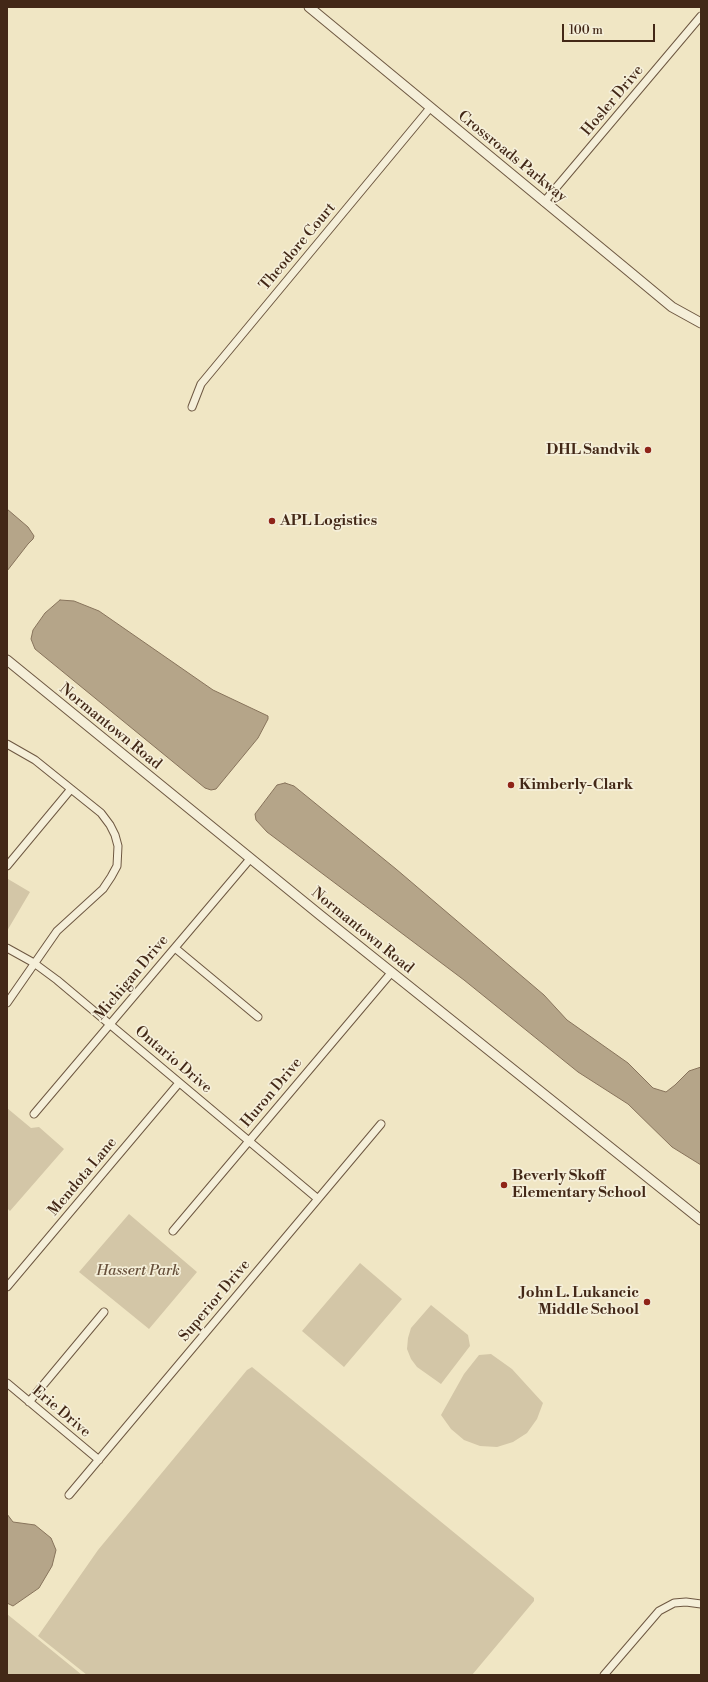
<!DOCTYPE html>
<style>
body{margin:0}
#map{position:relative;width:708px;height:1682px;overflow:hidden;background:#f0e6c4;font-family:"Libre Bodoni",serif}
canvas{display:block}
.frame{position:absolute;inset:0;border:8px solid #432817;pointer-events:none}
.scale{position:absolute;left:562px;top:24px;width:93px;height:18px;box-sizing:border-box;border:2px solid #432817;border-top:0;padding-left:5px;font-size:12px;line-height:14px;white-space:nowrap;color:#432817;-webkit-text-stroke:3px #f5efd9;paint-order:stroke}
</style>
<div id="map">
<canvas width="708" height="1682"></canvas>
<div class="frame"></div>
<div class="scale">100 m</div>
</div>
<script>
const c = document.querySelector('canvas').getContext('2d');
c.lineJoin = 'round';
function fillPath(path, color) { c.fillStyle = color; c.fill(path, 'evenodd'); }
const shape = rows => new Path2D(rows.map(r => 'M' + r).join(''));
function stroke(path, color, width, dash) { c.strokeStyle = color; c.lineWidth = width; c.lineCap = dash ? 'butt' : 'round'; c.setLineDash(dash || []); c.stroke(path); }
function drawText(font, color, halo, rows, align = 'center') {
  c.font = font + ' "Libre Bodoni",serif'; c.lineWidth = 3.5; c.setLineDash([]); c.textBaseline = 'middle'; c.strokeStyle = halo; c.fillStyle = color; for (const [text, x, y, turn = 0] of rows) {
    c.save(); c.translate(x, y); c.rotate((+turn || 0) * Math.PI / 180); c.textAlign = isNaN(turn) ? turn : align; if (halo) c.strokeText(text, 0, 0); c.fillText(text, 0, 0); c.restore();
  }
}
fillPath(shape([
 [8,879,30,892,7,931,7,881],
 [7,1108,31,1128,39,1127,64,1149,10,1211,7,1208],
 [129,1214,197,1272,149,1329,79,1272],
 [360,1263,402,1299,344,1367,302,1331],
 [431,1305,468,1335,470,1346,441,1384,417,1367,411,1359,407,1349,408,1338,411,1328],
 [491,1354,512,1369,543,1403,537,1419,527,1433,513,1442,497,1447,480,1446,464,1440,451,1429,441,1415,464,1374,479,1355],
 [252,1367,534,1598,534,1601,472,1675,87,1675,38,1636,98,1550,247,1370],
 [7,1614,76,1670,82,1675,7,1675]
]), '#d3c6a7');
const water = shape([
 [7,509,28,527,34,536,33,539,28,544,7,571,7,509],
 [60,600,74,601,99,611,213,690,268,716,268,719,258,738,216,789,211,790,205,788,35,649,31,639,33,630,45,613,60,600],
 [285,783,294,786,396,869,544,995,567,1020,628,1063,653,1088,666,1092,675,1085,689,1071,701,1067,701,1165,672,1147,628,1104,578,1072,464,980,267,832,256,820,255,814,277,785,285,783],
 [7,1514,13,1522,35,1525,51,1538,56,1550,52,1566,39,1588,13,1606,7,1603,7,1514]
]);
fillPath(water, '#b5a589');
stroke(water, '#87735b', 1);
const minor = shape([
 [544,202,701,16],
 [192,407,201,384,430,108],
 [7,744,35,760,101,813,110,825,115,835,118,846,117,866,111,877,103,889,57,931,7,1003],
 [7,866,71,789],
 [7,948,34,963,57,980,318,1199],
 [175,948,258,1017],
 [34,1114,250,859],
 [173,1231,391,973],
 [7,1287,179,1083],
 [7,1383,99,1460],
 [29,1402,104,1312],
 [69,1495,381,1124],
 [604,1675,659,1611,674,1603,686,1602,701,1604]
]);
const tertiary = shape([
 [309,7,625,268,672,307,701,323],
 [7,660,320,915,701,1220]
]);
stroke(minor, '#6e5842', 9);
stroke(tertiary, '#6e5842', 11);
stroke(minor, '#f5efd9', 7);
stroke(tertiary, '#f5efd9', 9);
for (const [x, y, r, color] of [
 [648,450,4,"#8f2418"],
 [272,521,4,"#8f2418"],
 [511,785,4,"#8f2418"],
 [504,1185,4,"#8f2418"],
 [647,1302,4,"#8f2418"]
]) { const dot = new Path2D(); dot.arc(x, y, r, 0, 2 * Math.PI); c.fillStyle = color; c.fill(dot); stroke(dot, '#f5efd9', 1.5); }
drawText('15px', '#432817', '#f5efd9', [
 ["Hosler Drive",613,101,-50],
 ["Crossroads Parkway",512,157,39],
 ["Theodore Court",298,247,-50],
 ["Normantown Road",110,727,39],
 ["Normantown Road",362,931,39],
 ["Michigan Drive",132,978,-50],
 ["Ontario Drive",173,1060,40],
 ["Huron Drive",272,1093,-50],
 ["Mendota Lane",83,1177,-50],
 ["Superior Drive",215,1301,-50],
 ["Erie Drive",61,1412,40]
]);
drawText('bold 15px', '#432817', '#f5efd9', [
 ["DHL Sandvik",640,450,"right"],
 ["APL Logistics",280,521],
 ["Kimberly-Clark",519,785],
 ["Beverly Skoff",512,1176],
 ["Elementary School",512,1193],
 ["John L. Lukancic",639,1293,"right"],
 ["Middle School",639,1310,"right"]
], 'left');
drawText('italic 15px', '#67503b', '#f5efd9', [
 ["Hassert Park",138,1271]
]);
</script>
